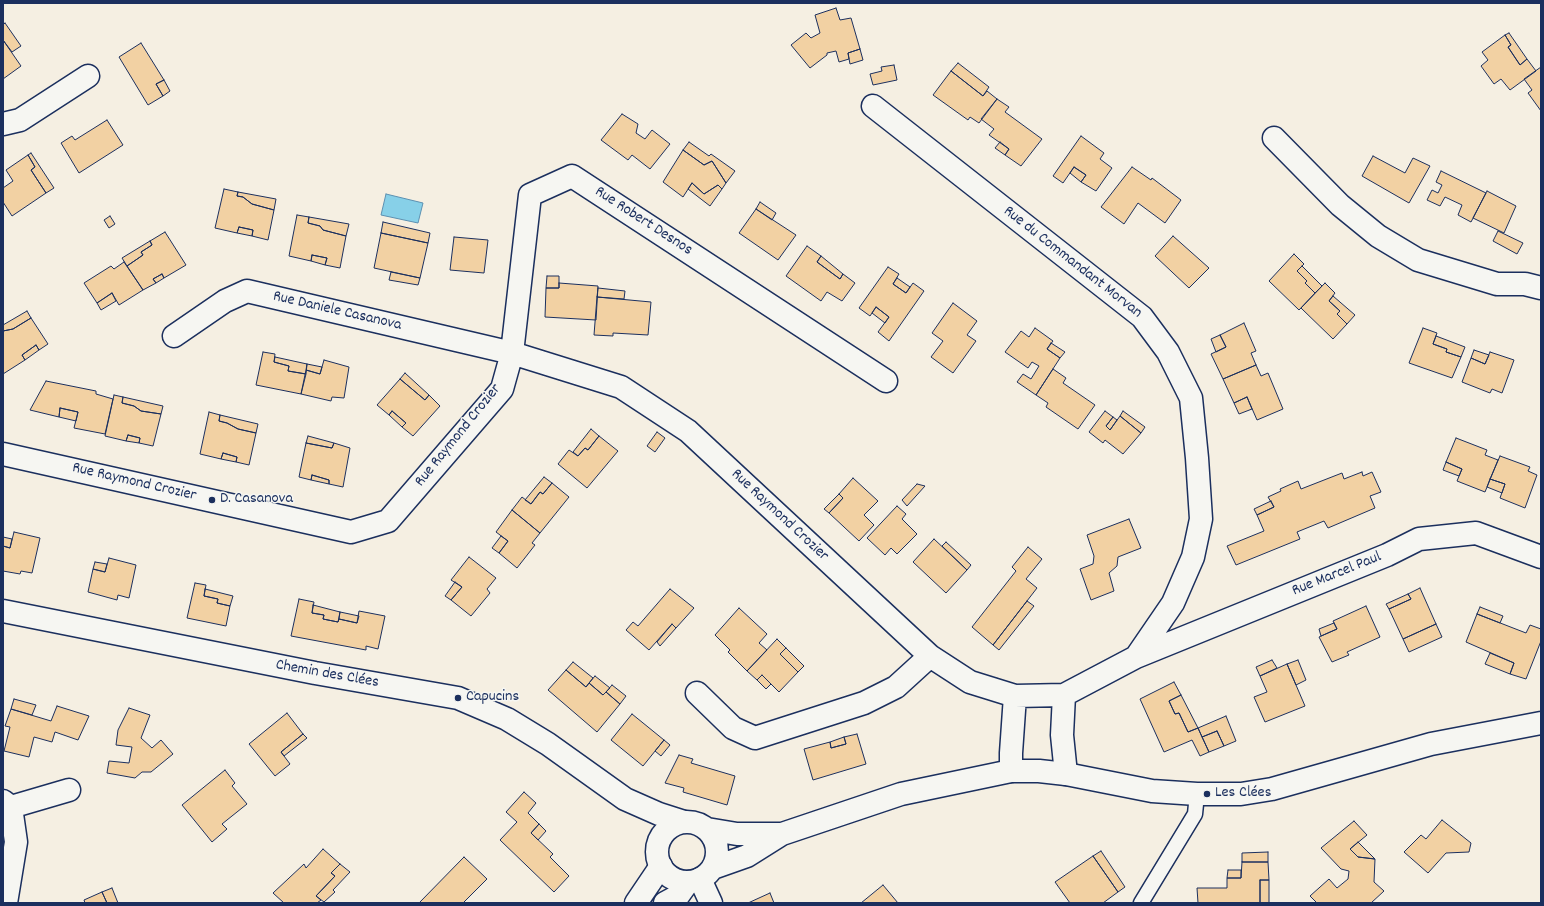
<!DOCTYPE html>
<meta charset="utf-8">
<style>
body{margin:0}
#map{position:relative;width:1544px;height:906px;overflow:hidden;background:#f5efe2;font-family:Dekko,sans-serif}
canvas{display:block}
.frame{position:absolute;inset:0;border:4px solid #1b2f5e;pointer-events:none}
</style>
<div id="map">
<canvas width="1544" height="906"></canvas>
<div class="frame"></div>
</div>
<script>
const c = document.querySelector('canvas').getContext('2d');
c.lineJoin = 'round';
function fillPath(path, color) { c.fillStyle = color; c.fill(path, 'evenodd'); }
const shape = rows => new Path2D(rows.map(r => 'M' + r).join(''));
function stroke(path, color, width, dash) { c.strokeStyle = color; c.lineWidth = width; c.lineCap = dash ? 'butt' : 'round'; c.setLineDash(dash || []); c.stroke(path); }
function drawText(font, color, halo, rows, align = 'center') {
  c.font = font + ' Dekko,sans-serif'; c.lineWidth = 3; c.setLineDash([]); c.textBaseline = 'middle'; c.strokeStyle = halo; c.fillStyle = color; for (const [text, x, y, turn = 0] of rows) {
    c.save(); c.translate(x, y); c.rotate((+turn || 0) * Math.PI / 180); c.textAlign = isNaN(turn) ? turn : align; if (halo) c.strokeText(text, 0, 0); c.fillText(text, 0, 0); c.restore();
  }
}
const water = shape([
 [386,194,423,203,418,223,381,215,386,194]
]);
fillPath(water, '#87d0e8');
stroke(water, '#5c90b1', 1);
const building = shape([
 [836,8,840,20,851,18,860,49,848,53,849,59,839,62,836,51,827,53,827,55,810,68,791,45,806,33,811,38,820,33,815,15,836,8],
 [5,23,21,46,12,52,3,40,3,25,5,23],
 [1509,33,1527,59,1520,65,1508,47,1511,45,1505,35,1509,33],
 [1505,35,1511,45,1508,47,1520,65,1527,59,1536,71,1510,90,1501,79,1494,84,1481,66,1488,60,1482,52,1505,35],
 [3,40,21,66,3,79,3,40],
 [141,43,164,80,156,84,163,96,148,105,119,57,141,43],
 [860,49,863,60,850,64,848,53,860,49],
 [958,63,989,87,983,96,951,71,958,63],
 [894,65,897,80,873,85,870,74,882,71,881,67,894,65],
 [1541,67,1541,111,1528,93,1532,90,1524,79,1541,67],
 [951,71,983,96,987,91,997,99,979,123,970,117,968,120,933,95,951,71],
 [164,80,170,91,163,96,156,84,164,80],
 [997,99,1009,107,1005,112,1042,139,1021,166,1005,155,1009,149,989,135,994,129,981,119,997,99],
 [622,114,638,124,636,133,645,139,652,130,670,144,650,169,632,155,628,160,601,140,622,114],
 [107,120,123,145,79,173,61,143,72,136,75,140,107,120],
 [1081,136,1104,153,1100,159,1112,168,1096,191,1081,182,1086,175,1074,167,1063,183,1053,176,1081,136],
 [689,142,709,156,711,154,735,171,726,183,712,161,704,165,683,150,689,142],
 [1000,142,1009,149,1005,155,995,148,1000,142],
 [683,150,704,165,712,161,726,183,722,189,718,185,704,194,692,183,683,197,663,182,683,150],
 [31,153,54,188,46,193,31,170,35,167,28,155,31,153],
 [28,155,35,167,31,170,46,193,12,216,3,202,3,188,13,181,6,170,28,155],
 [1373,156,1405,173,1413,158,1430,166,1409,203,1362,176,1373,156],
 [1074,167,1086,175,1081,182,1070,173,1074,167],
 [1132,167,1151,180,1152,178,1181,200,1165,223,1138,203,1124,224,1101,207,1132,167],
 [1441,171,1486,193,1471,222,1458,215,1462,205,1445,197,1440,206,1427,200,1432,190,1438,193,1442,185,1436,182,1441,171],
 [692,183,704,194,718,185,722,189,710,206,688,189,692,183],
 [224,189,238,192,237,196,243,197,252,204,274,210,268,240,252,236,253,230,239,227,237,233,215,228,224,189],
 [1487,191,1516,206,1504,233,1473,218,1487,191],
 [238,192,276,199,274,210,252,204,243,197,237,196,238,192],
 [760,202,776,213,772,220,756,209,760,202],
 [756,209,796,235,778,260,739,233,756,209],
 [297,215,309,217,308,223,320,226,323,230,346,236,340,268,325,265,327,258,312,255,311,261,289,256,297,215],
 [110,216,115,224,109,228,104,220,110,216],
 [309,217,349,224,346,236,323,230,320,226,308,223,309,217],
 [383,222,430,233,428,243,381,233,383,222],
 [239,227,253,230,252,236,237,233,239,227],
 [1498,231,1523,243,1517,254,1493,241,1498,231],
 [165,232,186,265,164,278,162,274,153,279,156,283,143,290,127,266,143,255,141,252,152,245,150,241,165,232],
 [381,233,428,243,420,278,374,268,381,233],
 [1173,236,1209,268,1189,288,1155,256,1173,236],
 [454,237,488,240,484,273,450,270,454,237],
 [150,241,152,245,141,252,143,255,127,266,122,258,150,241],
 [807,246,821,256,817,262,840,279,843,274,855,283,842,301,827,292,821,301,786,276,807,246],
 [1294,254,1304,264,1297,271,1307,281,1305,283,1315,293,1299,310,1269,281,1294,254],
 [312,255,327,258,325,265,311,261,312,255],
 [821,256,843,274,840,279,817,262,821,256],
 [124,262,143,290,119,305,112,293,97,303,84,283,111,266,114,269,124,262],
 [1302,266,1322,286,1315,293,1305,283,1307,281,1297,271,1302,266],
 [888,267,899,274,893,284,906,293,913,283,924,291,889,341,878,332,889,317,876,307,870,316,859,308,888,267],
 [391,272,420,278,418,285,389,280,391,272],
 [162,274,164,278,156,283,153,279,162,274],
 [547,276,559,276,559,288,546,288,547,276],
 [897,278,910,287,906,293,893,284,897,278],
 [559,283,598,286,596,320,545,317,546,288,559,288,559,283],
 [1325,283,1335,293,1329,301,1340,311,1337,314,1347,324,1333,339,1301,308,1325,283],
 [598,288,625,291,624,299,597,297,598,288],
 [112,293,116,301,101,310,97,303,112,293],
 [1333,296,1355,315,1347,324,1337,314,1340,311,1329,301,1333,296],
 [597,297,651,302,648,335,613,333,613,336,594,335,597,297],
 [953,303,977,321,967,335,976,341,953,373,931,357,943,341,932,333,953,303],
 [876,307,889,317,885,323,872,313,876,307],
 [27,311,31,318,13,329,3,331,3,325,27,311],
 [31,318,48,344,39,350,36,345,22,355,25,360,3,374,3,331,13,329,31,318],
 [1244,323,1256,351,1251,353,1256,365,1223,379,1211,354,1226,347,1220,335,1244,323],
 [1035,328,1053,341,1047,349,1060,358,1036,395,1017,382,1023,374,1031,379,1039,366,1032,362,1028,368,1005,352,1021,331,1029,337,1035,328],
 [1423,328,1437,333,1433,344,1447,349,1446,352,1461,357,1452,378,1409,363,1423,328],
 [1220,335,1226,347,1216,352,1211,339,1220,335],
 [1436,336,1465,347,1461,357,1446,352,1447,349,1433,344,1436,336],
 [1051,343,1065,352,1060,358,1047,349,1051,343],
 [36,345,39,350,25,360,22,355,36,345],
 [1474,350,1489,355,1485,364,1471,358,1474,350],
 [263,352,275,354,274,362,289,366,288,371,306,374,301,394,256,385,263,352],
 [1490,352,1514,360,1502,393,1492,389,1490,393,1462,382,1471,358,1485,364,1490,352],
 [275,357,307,364,306,374,288,371,289,366,274,362,275,357],
 [324,360,349,367,344,398,332,397,331,401,301,394,306,370,320,374,324,360],
 [307,364,322,367,320,374,306,370,307,364],
 [1256,365,1261,376,1268,373,1283,409,1257,420,1247,397,1234,403,1223,379,1256,365],
 [1053,369,1066,378,1063,383,1095,405,1078,429,1046,407,1048,403,1036,395,1053,369],
 [405,373,429,395,425,400,400,379,405,373],
 [400,379,425,400,429,395,440,406,413,436,402,427,406,423,392,411,389,415,377,405,400,379],
 [46,381,96,391,96,394,113,399,105,434,74,428,78,412,60,408,59,417,30,410,46,381],
 [114,395,123,397,122,403,134,406,141,411,161,414,153,446,139,443,140,438,128,435,126,441,105,436,114,395],
 [123,397,163,406,161,414,141,411,134,406,122,403,123,397],
 [1247,397,1252,409,1239,414,1234,403,1247,397],
 [60,408,78,412,76,421,59,417,60,408],
 [392,411,406,423,402,427,389,415,392,411],
 [1105,411,1113,417,1106,426,1110,430,1120,416,1141,433,1123,454,1105,440,1103,443,1089,432,1105,411],
 [1123,411,1145,427,1141,433,1120,416,1123,411],
 [209,412,220,415,219,421,227,423,238,429,256,433,249,465,236,462,237,457,223,453,221,459,200,454,209,412],
 [220,415,258,424,256,433,238,429,227,423,219,421,220,415],
 [1113,417,1117,420,1110,430,1106,426,1113,417],
 [591,429,599,436,588,450,585,448,578,456,573,452,591,429],
 [657,432,665,438,655,452,647,446,657,432],
 [128,435,140,438,139,443,126,441,128,435],
 [308,436,334,443,332,448,306,443,308,436],
 [599,436,618,451,587,488,558,464,569,450,578,456,585,448,588,450,599,436],
 [1456,438,1487,450,1485,455,1498,460,1485,492,1457,481,1462,469,1446,462,1456,438],
 [306,443,332,448,334,443,350,448,343,487,329,484,329,480,312,475,311,480,299,477,306,443],
 [223,453,237,457,236,462,221,459,223,453],
 [1500,456,1530,467,1528,471,1537,475,1525,508,1500,498,1505,484,1490,479,1500,456],
 [1446,462,1462,469,1459,476,1443,470,1446,462],
 [1362,472,1363,476,1372,472,1381,492,1370,496,1375,508,1328,528,1324,521,1297,532,1300,539,1236,565,1227,546,1264,531,1257,515,1274,507,1268,497,1281,491,1280,489,1298,481,1301,489,1342,473,1344,479,1362,472],
 [312,475,329,480,329,484,311,480,312,475],
 [544,477,552,483,543,494,540,492,531,504,525,500,544,477],
 [853,478,878,501,864,515,874,525,859,541,829,513,843,498,839,494,853,478],
 [1490,479,1505,484,1502,493,1487,487,1490,479],
 [552,483,569,497,540,533,512,510,522,497,531,504,540,492,543,494,552,483],
 [917,484,925,486,907,506,902,500,917,484],
 [839,494,843,498,829,513,824,509,839,494],
 [1271,501,1274,507,1257,515,1254,509,1271,501],
 [897,506,906,514,902,519,917,534,897,554,891,548,885,555,867,538,897,506],
 [512,510,540,533,532,543,535,545,517,568,499,553,508,541,496,532,512,510],
 [1129,519,1141,548,1118,557,1117,566,1109,573,1114,591,1091,600,1080,569,1093,564,1094,556,1087,535,1129,519],
 [14,532,40,538,32,573,21,571,20,574,3,571,3,546,10,548,14,532],
 [501,536,508,541,499,553,492,548,501,536],
 [3,537,12,539,10,548,3,546,3,537],
 [934,539,967,570,946,593,913,562,934,539],
 [946,542,971,565,967,570,942,546,946,542],
 [1028,547,1042,559,1026,579,1037,588,993,645,972,627,1016,571,1012,567,1028,547],
 [469,557,496,578,487,589,490,593,471,616,451,600,462,587,451,580,469,557],
 [109,558,136,565,129,598,118,595,117,600,88,592,93,569,105,572,109,558],
 [95,562,107,564,105,572,93,569,95,562],
 [455,582,462,587,451,600,445,596,455,582],
 [195,583,206,585,204,596,218,599,217,603,230,606,226,626,187,618,195,583],
 [1420,588,1436,624,1403,639,1389,609,1411,599,1408,594,1420,588],
 [205,589,233,596,230,606,217,603,218,599,204,596,205,589],
 [670,589,694,608,676,628,672,624,649,650,626,630,633,622,638,626,670,589],
 [1408,594,1411,599,1389,609,1386,604,1408,594],
 [299,599,314,602,312,613,324,615,323,619,338,622,339,619,357,623,359,611,385,616,378,649,366,646,366,650,291,636,299,599],
 [1027,601,1034,606,999,650,993,645,1027,601],
 [313,605,340,612,338,622,323,619,324,615,312,613,313,605],
 [1366,606,1380,637,1347,652,1349,655,1332,662,1319,637,1337,629,1333,621,1366,606],
 [1480,607,1503,616,1500,623,1477,614,1480,607],
 [739,608,767,634,759,643,767,650,747,671,728,652,730,650,715,635,739,608],
 [340,612,359,616,357,623,339,619,340,612],
 [1477,614,1526,633,1530,625,1541,629,1541,641,1526,679,1510,674,1514,663,1466,642,1477,614],
 [1334,623,1337,629,1321,636,1319,629,1334,623],
 [672,624,676,628,660,646,657,642,672,624],
 [1436,624,1442,637,1409,652,1403,639,1436,624],
 [777,639,786,648,780,654,798,672,779,692,762,675,757,680,747,671,777,639],
 [786,648,804,666,798,672,780,654,786,648],
 [1490,653,1514,663,1510,674,1485,664,1490,653],
 [1272,660,1277,668,1260,676,1256,667,1272,660],
 [1298,660,1306,680,1296,685,1287,664,1298,660],
 [573,662,593,678,586,687,566,670,573,662],
 [1287,664,1305,706,1265,722,1254,697,1267,692,1260,676,1287,664],
 [566,670,586,687,589,683,603,695,606,692,620,704,597,732,548,690,566,670],
 [762,675,771,684,766,689,757,680,762,675],
 [595,676,610,688,603,695,589,683,595,676],
 [1174,682,1181,695,1169,701,1175,714,1179,713,1188,732,1198,728,1209,752,1200,756,1192,740,1164,752,1140,699,1174,682],
 [612,685,626,696,620,704,606,692,612,685],
 [1181,695,1198,728,1188,732,1179,713,1175,714,1169,701,1181,695],
 [14,699,36,705,32,715,11,709,14,699],
 [57,706,89,716,78,740,55,732,52,742,34,737,29,757,4,751,10,727,5,726,11,709,51,721,57,706],
 [129,708,150,715,141,738,152,748,161,740,173,754,151,772,142,772,135,778,107,773,109,761,129,763,132,747,116,745,118,730,129,708],
 [287,713,303,734,281,752,290,764,275,776,249,744,287,713],
 [632,714,664,740,643,766,611,740,632,714],
 [1226,716,1236,741,1224,746,1217,731,1202,737,1198,728,1226,716],
 [1217,731,1224,746,1209,752,1202,737,1217,731],
 [303,734,307,738,284,756,281,752,303,734],
 [857,734,866,764,813,780,804,749,830,742,831,748,846,744,844,737,857,734],
 [844,737,846,744,831,748,830,742,844,737],
 [664,740,670,745,661,756,655,751,664,740],
 [679,755,693,759,691,763,735,776,727,805,683,792,684,788,665,783,679,755],
 [225,770,235,783,232,786,247,804,222,824,227,829,212,842,182,805,225,770],
 [524,792,536,803,528,813,539,824,531,833,553,854,550,857,569,876,554,892,500,840,517,822,506,812,524,792],
 [1442,820,1471,843,1469,852,1446,853,1428,873,1404,852,1421,835,1426,839,1442,820],
 [1354,821,1367,835,1350,849,1358,857,1375,859,1374,882,1384,891,1371,903,1317,903,1310,896,1329,879,1337,888,1348,879,1349,871,1341,869,1321,848,1354,821],
 [539,824,546,831,538,840,531,833,539,824],
 [1358,842,1375,859,1358,857,1350,849,1358,842],
 [323,849,340,864,331,873,335,876,316,896,321,900,317,903,284,903,273,893,304,864,306,868,323,849],
 [1101,851,1125,887,1118,892,1093,856,1101,851],
 [1268,852,1268,862,1242,862,1242,853,1268,852],
 [1093,856,1118,892,1103,903,1070,903,1055,882,1093,856],
 [464,857,487,879,463,903,419,903,464,857],
 [1242,862,1268,862,1269,880,1260,880,1260,903,1198,903,1197,888,1227,888,1227,878,1241,878,1242,862],
 [340,864,350,872,333,890,335,892,324,902,316,896,335,876,331,873,340,864],
 [1228,870,1241,870,1241,878,1227,878,1228,870],
 [1260,880,1269,880,1269,903,1260,903,1260,880],
 [883,885,898,903,861,903,883,885],
 [112,888,118,903,107,903,102,892,112,888],
 [102,892,107,903,85,903,84,900,102,892],
 [770,893,774,903,748,903,770,893]
]);
fillPath(building, '#f2d1a3');
stroke(building, '#1b2f5e', 1);
const lane = shape([
 [1141,903,1195,814,1197,794]
]);
const street = shape([
 [873,106,1142,317,1168,352,1191,398,1197,458,1201,519,1193,557,1173,603,1136,657],
 [3,124,20,120,88,76],
 [1274,138,1340,205,1378,236,1418,260,1497,284,1525,284,1541,288],
 [174,336,225,301,247,291,512,353,621,387,688,431,930,656,970,682,1015,696,1064,695,1136,657,1387,555,1419,539,1476,533,1541,557],
 [3,454,351,532,388,521,502,389,512,353,530,195,572,176,886,381],
 [697,693,733,728,755,738,864,703,896,687,930,656],
 [1064,695,1062,735,1066,774],
 [1011,771,1011,753,1015,696],
 [3,801,11,807,16,842,6,903],
 [11,807,69,790],
 [700,879,711,903],
 [636,903,661,866],
 [665,903,678,896,688,882]
]);
const secondary = shape([
 [3,611,315,673,458,698,507,719,548,744,625,799,659,814,684,822],
 '657 852a30 30 0 1 1 60 0a30 30 0 1 1-60 0Z',
 [707,829,737,834,782,834],
 [713,868,747,856,782,834,901,794,1011,771,1039,771,1066,774,1152,791,1197,794,1241,794,1272,789,1431,744,1541,723]
]);
stroke(lane, '#1b2f5e', 17);
stroke(street, '#1b2f5e', 25);
stroke(secondary, '#1b2f5e', 25);
stroke(lane, '#f6f6f2', 14);
stroke(street, '#f6f6f2', 22);
stroke(secondary, '#f6f6f2', 22);
for (const [x, y, r, color] of [
 [212,500,4,"#1b2f5e"],
 [458,698,4,"#1b2f5e"],
 [1207,794,4,"#1b2f5e"]
]) { const dot = new Path2D(); dot.arc(x, y, r, 0, 2 * Math.PI); c.fillStyle = color; c.fill(dot); stroke(dot, '#f6f6f2', 1.5); }
drawText('16px', '#1b2f5e', '#f6f6f2', [
 ["Rue Robert Desnos",643,222,33],
 ["Rue du Commandant Morvan",1072,263,38],
 ["Rue Daniele Casanova",337,312,13],
 ["Rue Raymond Crozier",459,436,-51],
 ["Rue Raymond Crozier",134,483,13],
 ["Rue Raymond Crozier",779,516,43],
 ["Rue Marcel Paul",1337,575,-22],
 ["Chemin des Clées",327,675,10]
]);
drawText('16px', '#1b2f5e', '#f6f6f2', [
 ["D. Casanova",220,500],
 ["Capucins",466,698],
 ["Les Clées",1215,794]
], 'left');
</script>
